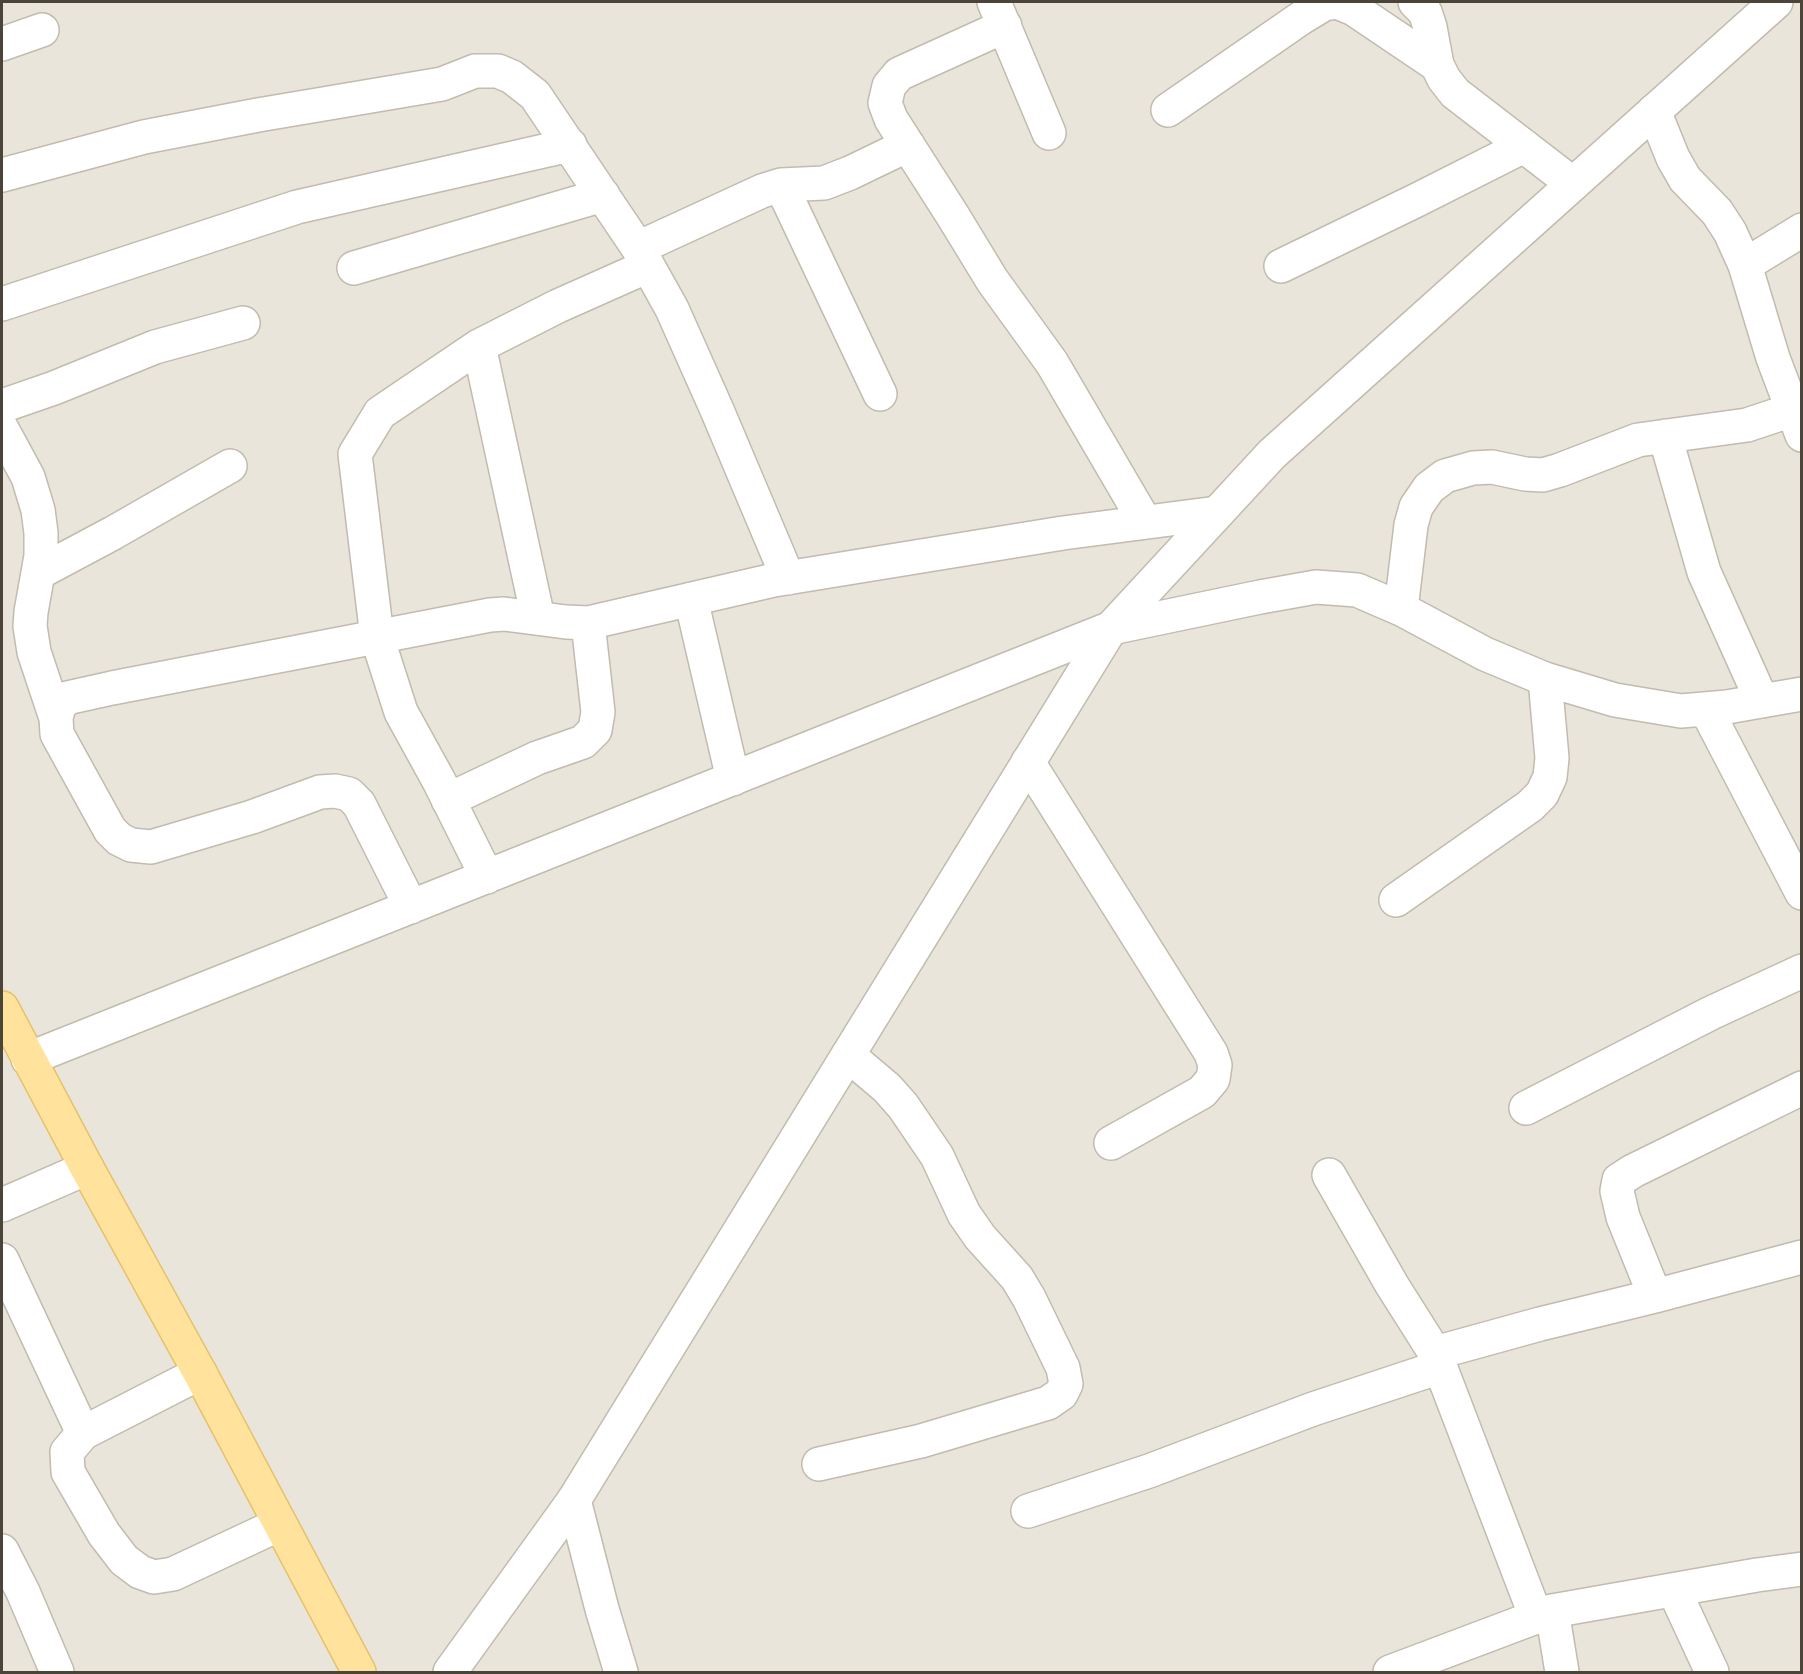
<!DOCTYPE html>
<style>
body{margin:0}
#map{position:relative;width:1803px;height:1674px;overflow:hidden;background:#f6f3ec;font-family:"Sofia Sans Condensed",sans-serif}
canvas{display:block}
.frame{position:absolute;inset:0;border:3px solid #4b4439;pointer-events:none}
</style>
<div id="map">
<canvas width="1803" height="1674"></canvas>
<div class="frame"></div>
</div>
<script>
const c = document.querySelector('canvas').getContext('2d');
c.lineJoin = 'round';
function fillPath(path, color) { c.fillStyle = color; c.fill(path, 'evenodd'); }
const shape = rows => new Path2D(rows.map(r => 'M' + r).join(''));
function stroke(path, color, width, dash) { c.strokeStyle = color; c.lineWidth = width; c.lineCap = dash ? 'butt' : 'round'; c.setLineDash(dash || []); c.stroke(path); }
fillPath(shape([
 [2,2,1801,2,1801,1672,2,1672]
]), '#eae5da');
const minor = shape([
 [994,2,1049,133],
 [1415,2,1425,12,1430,27,1437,65,1444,79,1455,93,1573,184],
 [1005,26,899,74,889,86,885,103,891,119,953,216,992,280,1052,363,1145,522],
 [2,44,42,30],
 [1168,110,1301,18,1324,4,1337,2,1354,9,1437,65],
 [1654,111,1673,158,1685,179,1717,212,1730,232,1745,265,1773,358,1802,435],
 [2,175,144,137,258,115,442,84,475,71,498,71,512,77,535,95,638,248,672,309,717,410,788,578],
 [781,185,880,394],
 [638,248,762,191,781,185,824,183,850,173,908,145],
 [1745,265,1802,230],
 [1281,266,1417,200,1524,146],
 [354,268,603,195],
 [2,304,297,207,570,145],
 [479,346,538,618],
 [2,406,54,388,155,347,243,323],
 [2,429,28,477,38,510,41,533,41,556,31,612,30,626,34,652,56,718],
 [1665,436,1704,572,1762,701],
 [38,573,113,533,230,466],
 [691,599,733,779],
 [1401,609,1411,525,1416,507,1429,488,1445,476,1473,468,1492,467,1525,474,1543,475,1560,470,1638,440,1747,425,1792,410],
 [1706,709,1802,893],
 [1028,762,1211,1053,1215,1065,1213,1079,1202,1092,1111,1143],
 [448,800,537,758,583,742,595,730,598,712,588,623],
 [487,877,439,781,401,712,377,637,355,454,380,413,479,346,558,306,648,266],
 [1396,900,1530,806,1542,794,1550,777,1552,758,1545,679],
 [411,907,359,804,349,794,335,791,320,792,252,817,151,847,131,845,119,839,110,830,57,734,56,718,59,706,67,698,112,688,490,615,504,614,566,622,588,623,774,580,1063,533,1217,513],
 [28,1059,1111,628,1260,597,1316,587,1357,590,1401,609,1485,654,1545,679,1615,700,1681,711,1727,707,1802,694],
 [1526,1108,1711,1013,1802,971],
 [1329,1175,1392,1285,1435,1353,1536,1617],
 [2,1205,87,1168],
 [2,1260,83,1433],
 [1655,1296,1623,1217,1617,1191,1619,1180,1633,1171,1802,1088],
 [1435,1353,1540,1324,1655,1296,1802,1257],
 [200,1373,83,1433,67,1452,68,1472,104,1534,124,1560,140,1572,154,1577,173,1574,280,1524],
 [819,1464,921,1441,1048,1403,1061,1394,1066,1384,1063,1368,1029,1298,1017,1278,980,1237,964,1214,937,1156,903,1106,887,1088,848,1055],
 [574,1500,602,1609,621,1672],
 [1028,1511,1149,1471,1313,1409,1440,1367],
 [2,1551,23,1592,57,1672],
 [1674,1590,1712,1672],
 [1552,1611,1562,1672],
 [1390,1672,1552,1611,1757,1575,1802,1569]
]);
const tertiary = shape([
 [450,1672,574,1500,1111,628,1272,454,1776,2]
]);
const primary = shape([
 [2,1008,87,1168,200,1373,359,1672]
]);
stroke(minor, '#c2bbae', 36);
stroke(tertiary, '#c2bbae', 36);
stroke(primary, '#e6c16a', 36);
stroke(minor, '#fff', 33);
stroke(tertiary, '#fff', 33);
stroke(primary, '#ffe39c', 33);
</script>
